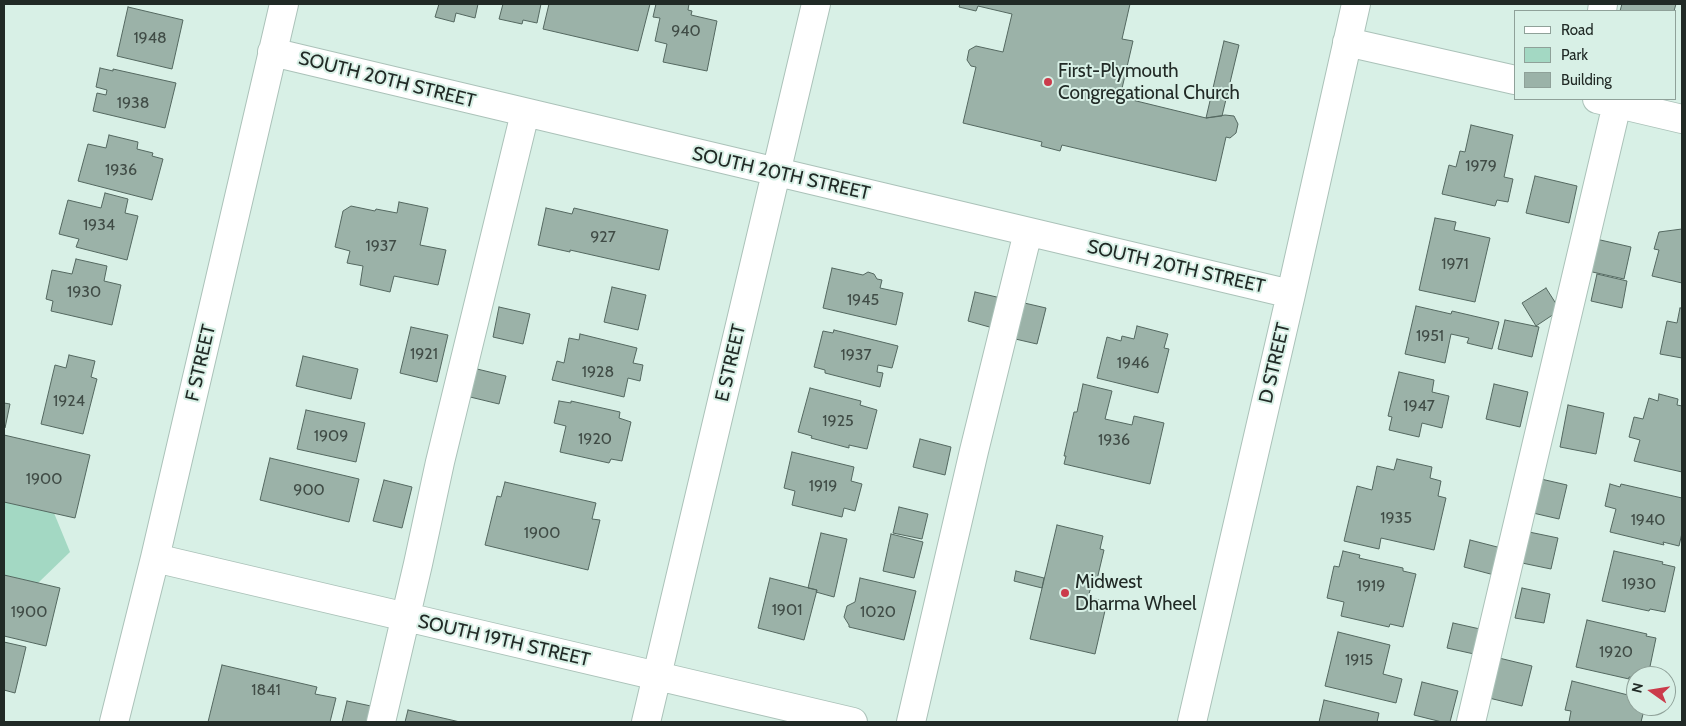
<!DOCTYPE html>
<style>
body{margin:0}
#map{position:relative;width:1686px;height:726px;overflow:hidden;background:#d8f0e6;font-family:Cabin,sans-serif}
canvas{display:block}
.frame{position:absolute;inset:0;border:5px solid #212a26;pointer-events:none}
.legend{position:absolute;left:1514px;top:10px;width:162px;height:90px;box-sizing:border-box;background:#d8f0e6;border:1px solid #8fa199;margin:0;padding:6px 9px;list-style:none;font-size:15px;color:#212a26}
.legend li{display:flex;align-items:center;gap:10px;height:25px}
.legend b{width:25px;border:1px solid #8fa199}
.north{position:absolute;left:1626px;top:666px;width:50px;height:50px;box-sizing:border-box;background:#d8f0e6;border:1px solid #8fa199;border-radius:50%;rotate:283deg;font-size:14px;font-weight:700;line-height:20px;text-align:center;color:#212a26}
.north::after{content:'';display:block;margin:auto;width:18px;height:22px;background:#cb3b4b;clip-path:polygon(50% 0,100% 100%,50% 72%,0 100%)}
</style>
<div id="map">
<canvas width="1686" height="726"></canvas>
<div class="frame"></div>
<ul class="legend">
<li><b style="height:6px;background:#fff"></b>Road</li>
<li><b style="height:14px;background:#a3d8c3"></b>Park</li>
<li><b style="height:14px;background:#9bb2a8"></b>Building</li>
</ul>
<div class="north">N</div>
</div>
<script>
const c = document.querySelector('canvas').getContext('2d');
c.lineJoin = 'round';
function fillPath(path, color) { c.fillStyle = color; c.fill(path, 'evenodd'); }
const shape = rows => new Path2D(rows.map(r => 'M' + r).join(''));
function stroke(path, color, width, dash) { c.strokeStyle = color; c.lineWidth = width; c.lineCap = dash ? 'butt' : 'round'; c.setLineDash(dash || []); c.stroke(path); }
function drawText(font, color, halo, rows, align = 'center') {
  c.font = font + ' Cabin,sans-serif'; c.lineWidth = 4; c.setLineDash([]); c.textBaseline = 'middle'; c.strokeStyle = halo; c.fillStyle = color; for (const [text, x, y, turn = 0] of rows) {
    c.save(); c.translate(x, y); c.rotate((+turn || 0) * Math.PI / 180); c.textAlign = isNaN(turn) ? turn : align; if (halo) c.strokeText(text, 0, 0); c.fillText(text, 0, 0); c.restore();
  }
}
fillPath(shape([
 [4,502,54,513,70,552,38,583,4,575]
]), '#a3d8c3');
const building = shape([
 [439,4,478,4,475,18,456,13,454,22,435,17,439,4],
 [503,4,541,4,537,23,523,20,522,24,499,19,503,4],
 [549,4,650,4,638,51,543,29,549,4],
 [656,4,689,4,688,10,692,11,691,15,717,21,707,71,663,62,667,44,655,41,660,18,653,17,656,4],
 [960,4,1130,4,1122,39,1133,41,1120,97,1206,118,1225,115,1234,116,1238,124,1236,133,1230,138,1226,137,1216,181,1062,145,1060,151,1041,146,1042,142,963,123,976,67,971,66,967,60,969,50,976,46,1003,52,1012,14,978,6,976,11,959,7,960,4],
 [1622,4,1676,4,1674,11,1620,11,1622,4],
 [128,7,183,20,172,69,117,56,128,7],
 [1224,41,1239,45,1222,116,1206,118,1224,41],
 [100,68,113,71,113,69,176,83,165,128,93,111,97,93,106,95,107,90,96,87,100,68],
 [1471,125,1513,135,1504,177,1513,179,1508,202,1497,200,1495,206,1442,194,1449,165,1456,167,1460,151,1465,152,1471,125],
 [109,135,138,142,137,149,153,153,152,156,163,159,152,200,78,181,88,144,106,148,109,135],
 [1535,176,1577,186,1569,223,1526,213,1535,176],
 [105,193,128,199,125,213,138,216,127,260,76,247,79,239,59,234,68,200,101,208,105,193],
 [399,202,428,208,420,245,446,250,438,285,394,276,390,292,360,285,363,266,347,263,350,251,335,247,343,211,351,206,375,211,376,209,397,213,399,202],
 [546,208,572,214,574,208,668,230,659,270,570,250,570,252,538,245,546,208],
 [1435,218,1456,222,1454,230,1490,238,1475,302,1419,290,1435,218],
 [1682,229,1682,283,1652,276,1659,250,1654,249,1659,232,1682,229],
 [1596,239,1631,247,1624,279,1588,271,1596,239],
 [76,259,107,266,104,281,121,285,112,325,51,311,53,301,46,299,52,270,72,274,76,259],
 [832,268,863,275,868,272,874,274,877,279,882,280,880,288,903,293,896,325,823,308,832,268],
 [1597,274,1627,281,1622,308,1591,301,1597,274],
 [612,287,646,295,638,330,604,322,612,287],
 [1546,288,1560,310,1536,326,1522,303,1546,288],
 [975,292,1001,298,993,328,968,321,975,292],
 [1020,302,1046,308,1037,344,1011,338,1020,302],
 [1416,306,1451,314,1452,311,1499,322,1492,349,1467,343,1469,338,1451,334,1445,363,1405,354,1416,306],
 [499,307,530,314,523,344,493,337,499,307],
 [1680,308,1682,308,1682,358,1660,354,1667,321,1677,323,1680,308],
 [1505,320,1539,327,1532,357,1498,349,1505,320],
 [1137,326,1168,334,1164,348,1169,349,1158,393,1097,378,1107,337,1121,341,1122,336,1134,339,1137,326],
 [411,327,448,335,437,382,400,373,411,327],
 [834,330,898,346,892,368,878,365,877,372,883,373,880,387,825,373,825,370,814,367,823,331,833,333,834,330],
 [580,334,637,348,633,363,643,365,640,381,628,378,624,397,552,380,557,361,564,363,569,338,579,340,580,334],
 [69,355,95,361,91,377,97,379,83,434,41,424,55,365,66,368,69,355],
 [303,356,358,369,351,399,296,386,303,356],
 [473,368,506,376,499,404,466,396,473,368],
 [1399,372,1434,380,1432,392,1449,396,1442,428,1422,423,1419,437,1389,430,1392,417,1388,416,1399,372],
 [1083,384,1112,391,1105,419,1132,425,1134,416,1164,423,1150,484,1064,464,1066,456,1064,456,1074,412,1077,412,1083,384],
 [1494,384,1528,392,1520,427,1486,419,1494,384],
 [810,388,861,401,860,405,877,410,867,449,849,445,849,448,811,438,812,436,798,432,810,388],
 [1659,394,1678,399,1677,405,1682,406,1682,472,1634,461,1640,440,1629,437,1634,417,1643,419,1649,398,1658,401,1659,394],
 [559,401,571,403,571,401,620,412,619,418,631,422,622,461,611,459,609,463,560,452,566,426,554,423,559,401],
 [4,403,10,404,5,428,4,427,4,403],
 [1568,405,1604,413,1596,454,1560,447,1568,405],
 [306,410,365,423,356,462,297,449,306,410],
 [4,435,90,455,75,518,4,502,4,435],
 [920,439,951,447,945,475,913,467,920,439],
 [792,452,854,467,851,481,862,484,855,511,844,508,842,517,792,505,795,491,784,488,792,452],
 [270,458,359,479,349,522,260,500,270,458],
 [1397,459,1432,467,1430,478,1441,481,1438,496,1446,498,1434,550,1381,538,1379,549,1344,541,1357,486,1372,490,1377,466,1394,470,1397,459],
 [1541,479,1567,485,1559,519,1533,513,1541,479],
 [384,480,412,487,402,528,373,521,384,480],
 [505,482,596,503,592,519,600,520,588,570,485,545,497,496,501,497,505,482],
 [1610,484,1620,487,1621,484,1682,498,1682,533,1679,546,1663,542,1664,545,1610,532,1616,509,1605,506,1610,484],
 [899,507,928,514,922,539,893,533,899,507],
 [1057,525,1103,536,1100,549,1104,550,1095,588,1091,587,1088,597,1107,602,1095,654,1030,639,1057,525],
 [1529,532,1558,538,1551,569,1522,563,1529,532],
 [821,533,847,539,834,597,816,592,817,590,808,588,821,533],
 [891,534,923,542,914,578,883,571,891,534],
 [1470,540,1505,549,1498,576,1464,567,1470,540],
 [1343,551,1360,555,1359,558,1403,568,1403,571,1416,574,1403,627,1390,624,1389,627,1341,616,1344,602,1327,598,1334,566,1339,567,1343,551],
 [1614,551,1663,562,1662,564,1675,567,1665,612,1650,609,1649,611,1602,601,1614,551],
 [1016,571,1044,578,1042,588,1014,581,1016,571],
 [4,575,60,588,46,646,4,636,4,575],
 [770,578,817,590,804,640,758,628,770,578],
 [860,578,916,591,904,640,849,627,849,625,844,617,847,606,855,602,860,578],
 [1522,588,1550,594,1544,623,1515,618,1522,588],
 [1587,620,1647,634,1646,636,1656,638,1648,676,1636,676,1636,678,1629,677,1629,679,1576,667,1587,620],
 [1453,623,1480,629,1474,654,1447,648,1453,623],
 [1338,632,1390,645,1383,674,1402,679,1396,703,1325,686,1338,632],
 [4,642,26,647,15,693,4,690,4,642],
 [1499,658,1532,666,1522,706,1489,698,1499,658],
 [222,665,317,687,315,694,336,698,330,722,208,722,222,665],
 [1572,681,1636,697,1636,706,1645,706,1641,722,1569,722,1571,711,1565,710,1572,681],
 [1422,682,1458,691,1450,722,1442,722,1414,715,1422,682],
 [1324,700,1379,713,1377,722,1319,722,1324,700],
 [347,701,371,706,367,722,342,722,347,701],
 [408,710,460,722,405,722,408,710]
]);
fillPath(building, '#9bb2a8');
stroke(building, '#546860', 1);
const minor = shape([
 [1602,11,1603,4],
 [1347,42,1515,80],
 [272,52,1291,294],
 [1597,99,1682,119],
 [155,558,853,722],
 [114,722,155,558,284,4],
 [381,722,418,564,440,462,525,113],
 [646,722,816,4],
 [911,722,974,451,1028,232],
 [1192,722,1291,294,1356,4],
 [1471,722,1617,104]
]);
stroke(minor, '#abc2b9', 30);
stroke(minor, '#fff', 28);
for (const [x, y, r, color] of [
 [1048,82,5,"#cb3b4b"],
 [1065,593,5,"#cb3b4b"]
]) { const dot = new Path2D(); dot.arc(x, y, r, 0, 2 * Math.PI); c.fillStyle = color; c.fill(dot); stroke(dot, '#d8f0e6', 2); }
drawText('16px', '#404c46', null, [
 ["940",686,31],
 ["1948",150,38],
 ["1938",133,103],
 ["1979",1481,166],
 ["1936",121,170],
 ["1934",99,225],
 ["927",603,237],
 ["1937",381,246],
 ["1971",1455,264],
 ["1930",84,292],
 ["1945",863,300],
 ["1951",1430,336],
 ["1921",424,354],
 ["1937",856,355],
 ["1946",1133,363],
 ["1928",598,372],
 ["1924",69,401],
 ["1947",1419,406],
 ["1925",838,421],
 ["1909",331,436],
 ["1920",595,439],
 ["1936",1114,440],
 ["1900",44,479],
 ["1919",823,486],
 ["900",309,490],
 ["1935",1396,518],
 ["1940",1648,520],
 ["1900",542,533],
 ["1930",1639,584],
 ["1919",1371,586],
 ["1901",787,610],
 ["1900",29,612],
 ["1020",878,612],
 ["1920",1616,652],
 ["1915",1359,660],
 ["1841",266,690]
]);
drawText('19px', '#212a26', '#d8f0e6', [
 ["First-Plymouth",1058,71],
 ["Congregational Church",1058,93],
 ["Midwest",1075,582],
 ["Dharma Wheel",1075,604]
], 'left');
drawText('19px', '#212a26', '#d8f0e6', [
 ["SOUTH 20TH STREET",387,80,14],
 ["SOUTH 20TH STREET",781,174,13],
 ["SOUTH 20TH STREET",1176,267,13],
 ["F STREET",201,363,-77],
 ["E STREET",731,363,-77],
 ["D STREET",1275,363,-77],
 ["SOUTH 19TH STREET",504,641,13]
]);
</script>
